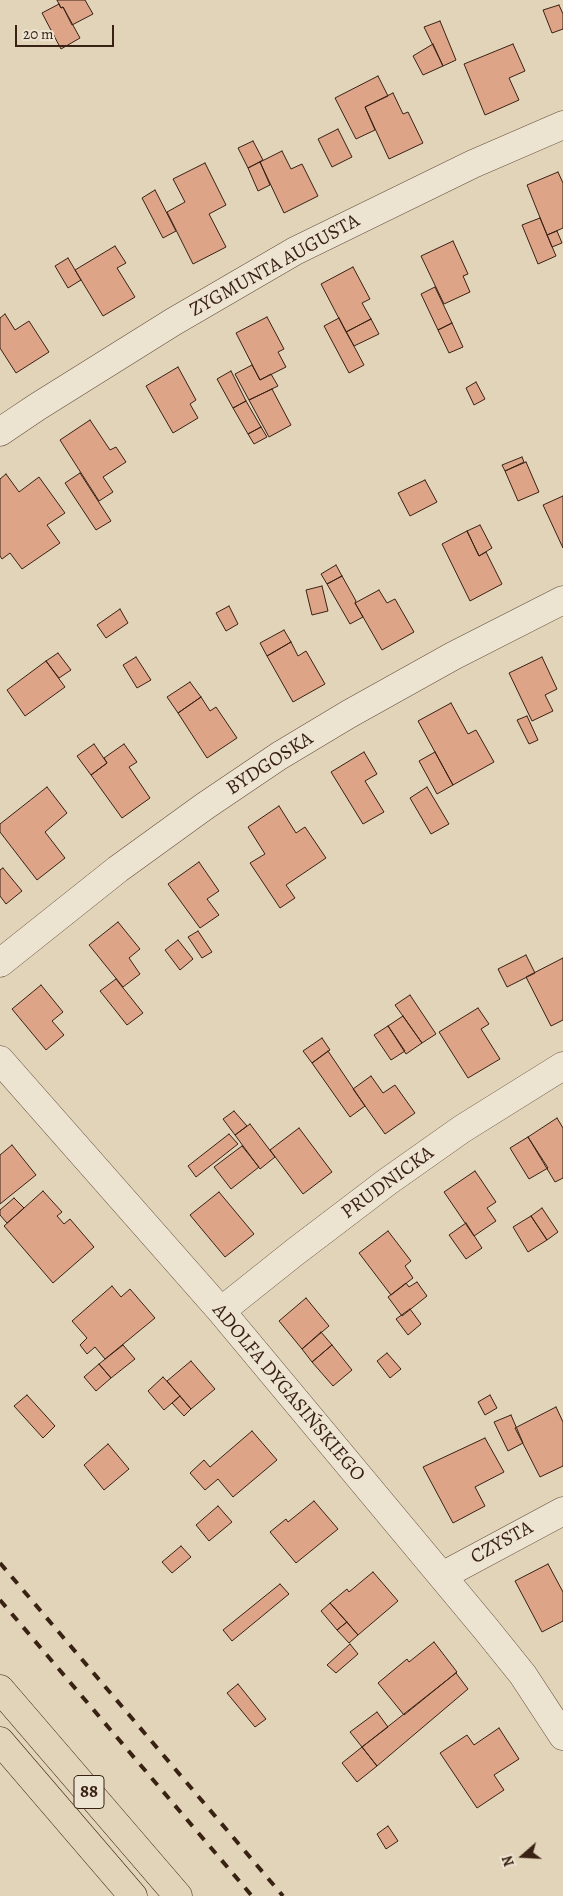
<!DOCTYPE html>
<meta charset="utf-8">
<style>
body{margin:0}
#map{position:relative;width:563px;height:1896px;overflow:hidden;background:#e2d4b8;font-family:Alegreya,serif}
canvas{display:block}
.north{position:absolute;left:498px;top:1831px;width:50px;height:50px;-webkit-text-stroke:4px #ece3d1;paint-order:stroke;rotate:251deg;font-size:14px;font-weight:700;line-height:20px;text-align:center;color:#392114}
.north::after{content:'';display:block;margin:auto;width:18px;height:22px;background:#392114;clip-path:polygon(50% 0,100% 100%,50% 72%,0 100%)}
.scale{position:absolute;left:15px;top:25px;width:99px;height:22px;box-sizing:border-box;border:2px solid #392114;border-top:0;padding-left:6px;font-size:15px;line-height:18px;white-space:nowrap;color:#392114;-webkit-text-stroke:4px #ece3d1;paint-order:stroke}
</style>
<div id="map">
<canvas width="563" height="1896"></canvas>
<div class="north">N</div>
<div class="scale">20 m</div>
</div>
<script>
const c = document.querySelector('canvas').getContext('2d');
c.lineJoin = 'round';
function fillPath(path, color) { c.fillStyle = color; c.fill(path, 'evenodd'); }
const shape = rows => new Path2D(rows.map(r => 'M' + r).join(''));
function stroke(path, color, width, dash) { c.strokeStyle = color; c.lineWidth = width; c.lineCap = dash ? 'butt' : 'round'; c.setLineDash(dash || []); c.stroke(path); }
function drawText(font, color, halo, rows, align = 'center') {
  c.font = font + ' Alegreya,serif'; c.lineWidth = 5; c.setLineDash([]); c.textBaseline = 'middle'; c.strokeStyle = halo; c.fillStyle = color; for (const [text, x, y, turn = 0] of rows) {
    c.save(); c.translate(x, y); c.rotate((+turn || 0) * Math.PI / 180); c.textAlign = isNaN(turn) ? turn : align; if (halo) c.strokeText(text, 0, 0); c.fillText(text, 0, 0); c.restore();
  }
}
const building = shape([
 [57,0,85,0,93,14,72,25,63,7,61,8,57,0],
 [59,4,61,8,63,7,80,38,61,49,42,13,59,4],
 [559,5,563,14,563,29,552,33,543,10,559,5],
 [440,21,456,60,443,66,424,27,440,21],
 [433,44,443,66,423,75,413,56,433,44],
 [513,44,525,71,509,78,519,100,485,115,464,64,513,44],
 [378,76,388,96,365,107,375,130,356,139,335,98,378,76],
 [393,93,403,114,408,112,423,143,389,159,365,107,393,93],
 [338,129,352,157,332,167,318,139,338,129],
 [253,141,263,160,248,168,238,148,253,141],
 [282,151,291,169,302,164,318,196,284,213,260,162,282,151],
 [260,162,270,185,258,191,248,168,260,162],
 [205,163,226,205,209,214,226,247,193,264,167,212,185,202,173,179,205,163],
 [558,172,563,183,563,228,547,235,527,185,558,172],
 [155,190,176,231,163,238,142,198,155,190],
 [540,218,556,256,538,264,522,225,540,218],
 [557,231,562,243,552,247,547,235,557,231],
 [453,241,468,274,463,276,470,292,444,304,421,256,453,241],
 [115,246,126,263,117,268,135,297,103,316,75,270,115,246],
 [68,258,81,280,68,288,55,266,68,258],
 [353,267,370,299,362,303,371,319,346,332,321,284,353,267],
 [435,287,452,323,438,330,421,294,435,287],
 [5,314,15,330,29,321,49,352,16,373,0,348,0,318,5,314],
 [267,317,284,349,278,352,286,367,260,380,236,333,267,317],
 [339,318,364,365,349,373,324,326,339,318],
 [371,319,379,334,354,346,346,332,371,319],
 [452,323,463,347,449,353,438,330,452,323],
 [252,365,260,380,271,374,278,386,249,400,235,374,252,365],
 [178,367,196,400,190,404,198,418,173,433,146,386,178,367],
 [231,371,246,401,233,408,217,379,231,371],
 [476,382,485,399,474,405,466,388,476,382],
 [272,389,291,425,269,437,249,400,272,389],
 [246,401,261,427,248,434,233,408,246,401],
 [90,420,110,450,116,447,126,462,103,477,113,492,99,501,60,440,90,420],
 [261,427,267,437,254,444,248,434,261,427],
 [522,457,524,462,505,471,502,465,522,457],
 [526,462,539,492,518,501,505,471,526,462],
 [80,473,111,521,96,530,65,483,80,473],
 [6,474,19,492,39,477,65,513,47,525,60,543,22,569,10,553,2,559,0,556,0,479,6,474],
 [425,480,437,502,410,516,398,493,425,480],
 [563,496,563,548,543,505,563,496],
 [480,525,492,548,479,556,467,531,480,525],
 [467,531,479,556,486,552,502,584,470,601,442,544,467,531],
 [336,565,342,576,327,584,321,574,336,565],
 [342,576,356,601,355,603,363,617,350,624,327,584,342,576],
 [322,586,328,611,312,615,306,590,322,586],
 [379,590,387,603,395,599,414,632,382,650,355,603,379,590],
 [229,606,238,624,226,631,216,613,229,606],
 [120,609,128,623,106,638,97,625,120,609],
 [284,630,291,642,267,656,260,643,284,630],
 [291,642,298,656,306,651,325,684,293,702,267,656,291,642],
 [58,653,71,670,59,678,46,661,58,653],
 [136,657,151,680,137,688,123,665,136,657],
 [542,657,557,689,545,695,553,711,532,721,509,673,542,657],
 [46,661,65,687,25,716,7,690,46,661],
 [190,682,201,697,178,713,167,697,190,682],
 [201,697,210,711,216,707,237,738,207,758,178,713,201,697],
 [451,703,468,734,476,730,494,762,453,785,418,721,451,703],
 [527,716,538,740,529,744,517,720,527,716],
 [94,744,107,763,91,775,77,756,94,744],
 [124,744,137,762,129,767,150,798,122,818,91,775,107,763,104,758,124,744],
 [364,752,377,774,365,781,384,812,363,824,331,772,364,752],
 [435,752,453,785,437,794,419,761,435,752],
 [47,787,67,813,45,832,65,858,37,880,0,832,0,824,47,787],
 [427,787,449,824,431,834,410,798,427,787],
 [279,806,296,833,305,827,326,858,286,885,295,898,280,908,250,863,265,854,248,827,279,806],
 [199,862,219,891,207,899,219,915,200,928,168,884,199,862],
 [3,868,22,891,6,904,0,896,0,870,3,868],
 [118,922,140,949,129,958,140,974,123,987,89,945,118,922],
 [198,931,212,952,202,958,188,937,198,931],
 [178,940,193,959,180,970,165,950,178,940],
 [526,955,535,973,507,987,498,969,526,955],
 [563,958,563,1020,551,1026,526,977,563,958],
 [116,979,143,1013,127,1025,100,991,116,979],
 [41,985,63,1012,52,1021,64,1035,46,1050,12,1009,41,985],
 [410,995,436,1034,422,1043,395,1005,410,995],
 [478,1008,489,1024,481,1029,500,1059,468,1078,439,1032,478,1008],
 [403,1016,422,1043,406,1054,388,1026,403,1016],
 [388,1026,405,1051,391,1060,374,1035,388,1026],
 [322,1038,330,1050,312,1063,303,1051,322,1038],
 [328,1051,365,1106,350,1117,312,1063,328,1051],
 [371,1076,383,1093,395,1085,415,1113,385,1134,353,1089,371,1076],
 [234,1111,247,1126,235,1135,223,1119,234,1111],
 [557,1118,563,1128,563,1178,555,1182,528,1137,557,1118],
 [250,1124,275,1157,260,1169,235,1135,250,1124],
 [299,1128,332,1172,303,1194,270,1150,299,1128],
 [229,1134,238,1144,196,1177,188,1166,229,1134],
 [528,1137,548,1168,529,1179,510,1148,528,1137],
 [12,1145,36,1175,0,1204,0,1155,12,1145],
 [242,1146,259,1167,231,1189,214,1167,242,1146],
 [475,1171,496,1202,487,1208,496,1221,474,1236,444,1192,475,1171],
 [43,1191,62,1212,57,1216,64,1224,70,1219,94,1247,53,1283,4,1226,43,1191],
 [219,1192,254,1234,225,1257,190,1215,219,1192],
 [14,1198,24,1208,7,1223,0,1215,0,1210,14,1198],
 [542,1208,558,1232,547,1240,531,1216,542,1208],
 [531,1216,547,1240,528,1252,513,1227,531,1216],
 [466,1223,482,1248,466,1259,449,1235,466,1223],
 [388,1231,411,1261,405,1266,413,1278,391,1295,359,1253,388,1231],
 [417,1282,427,1296,402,1316,388,1297,406,1283,409,1287,417,1282],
 [112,1286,121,1297,130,1289,155,1318,105,1359,95,1347,87,1354,80,1345,87,1338,72,1321,112,1286],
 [306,1298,329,1326,302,1349,279,1321,306,1298],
 [410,1309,421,1324,408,1335,396,1319,410,1309],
 [321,1332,332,1345,312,1362,302,1349,321,1332],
 [123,1345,135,1359,111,1378,99,1364,123,1345],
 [332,1345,352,1370,333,1386,312,1362,332,1345],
 [387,1353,401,1369,390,1378,377,1361,387,1353],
 [191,1361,215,1389,191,1409,167,1381,191,1361],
 [99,1364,111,1378,96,1391,84,1377,99,1364],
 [163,1377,180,1396,164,1410,148,1391,163,1377],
 [27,1395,55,1426,43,1438,14,1406,27,1395],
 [490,1395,497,1408,485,1415,478,1402,490,1395],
 [180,1396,191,1409,184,1416,172,1403,180,1396],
 [556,1407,563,1422,563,1466,540,1477,515,1428,556,1407],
 [511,1415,523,1443,508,1451,494,1422,511,1415],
 [252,1431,277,1460,233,1497,218,1479,205,1490,190,1473,204,1460,210,1467,252,1431],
 [485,1438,504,1472,475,1487,485,1506,453,1523,423,1467,485,1438],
 [108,1444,129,1469,104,1490,84,1465,108,1444],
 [314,1501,338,1529,296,1563,270,1532,286,1519,288,1522,314,1501],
 [218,1506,232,1522,209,1541,196,1525,218,1506],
 [181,1546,191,1557,172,1573,162,1562,181,1546],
 [548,1564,563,1592,563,1621,542,1632,515,1581,548,1564],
 [373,1572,398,1601,358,1635,330,1603,347,1589,349,1592,373,1572],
 [280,1584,289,1594,232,1641,223,1630,280,1584],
 [330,1603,347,1622,337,1630,321,1611,330,1603],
 [347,1622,358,1635,349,1643,337,1630,347,1622],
 [434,1642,457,1672,404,1715,378,1683,407,1659,409,1662,434,1642],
 [350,1644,358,1654,336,1673,327,1665,350,1644],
 [456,1673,468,1689,377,1766,362,1747,456,1673],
 [238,1684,266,1719,255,1727,227,1693,238,1684],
 [377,1712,388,1727,362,1747,350,1732,377,1712],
 [499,1728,519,1759,494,1775,504,1790,477,1808,440,1753,467,1735,474,1745,499,1728],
 [362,1747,377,1766,357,1782,342,1763,362,1747],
 [388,1826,398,1841,386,1849,377,1834,388,1826]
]);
fillPath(building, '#dda488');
stroke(building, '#392114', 1);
const street = shape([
 [0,432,37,407,173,322,295,251,473,164,563,125],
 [0,963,118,869,205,806,279,756,349,714,453,656,563,600],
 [0,1060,221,1311,486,1629,523,1675,563,1736],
 [221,1311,295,1252,387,1182,462,1129,563,1066],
 [442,1576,563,1511]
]);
const primary = shape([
 [0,1689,178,1896],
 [0,1741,133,1896]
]);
stroke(street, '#634e3d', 29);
stroke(primary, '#392114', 29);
stroke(street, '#ece3d1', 28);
stroke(primary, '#e2d4b8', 28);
stroke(shape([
 [0,1563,283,1896],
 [0,1600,252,1896]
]), '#392114', 4, [9, 9]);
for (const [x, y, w] of [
 [89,1792,30]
]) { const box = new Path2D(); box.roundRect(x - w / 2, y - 16.5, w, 33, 4); c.fillStyle = '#ece3d1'; c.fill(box); stroke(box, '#392114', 1); }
drawText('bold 19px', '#392114', null, [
 ["88",89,1792]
]);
drawText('20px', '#392114', '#ece3d1', [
 ["ZYGMUNTA AUGUSTA",275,266,-29],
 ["BYDGOSKA",270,764,-33],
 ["PRUDNICKA",388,1183,-36],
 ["ADOLFA DYGASIŃSKIEGO",288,1393,50],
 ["CZYSTA",502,1543,-29]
]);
</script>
